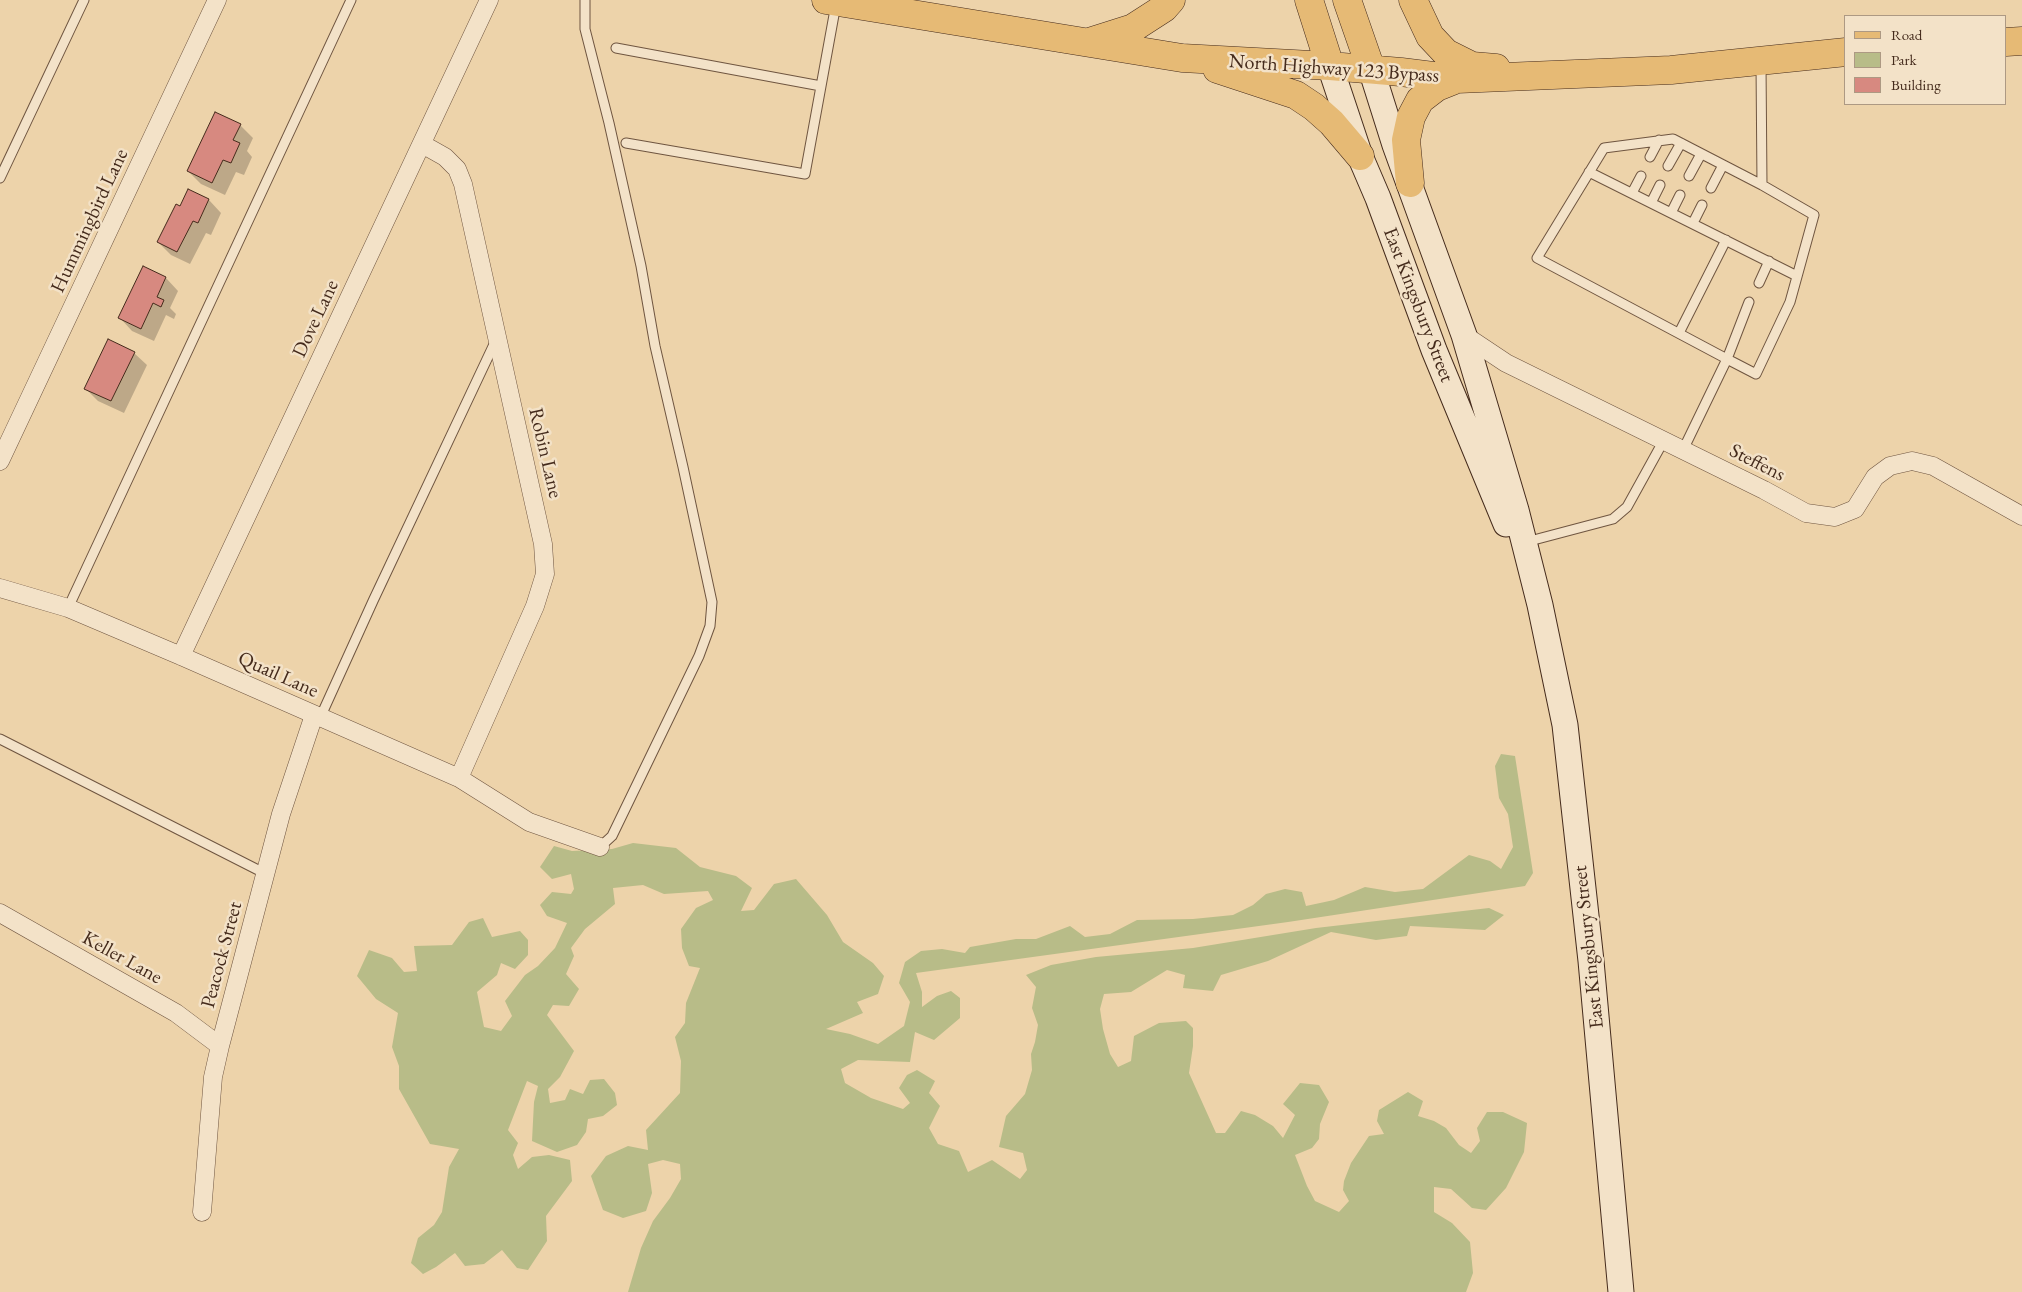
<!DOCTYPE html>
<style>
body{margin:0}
#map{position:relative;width:2022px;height:1292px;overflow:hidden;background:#edd3aa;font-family:"EB Garamond",serif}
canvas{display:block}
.legend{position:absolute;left:1844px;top:15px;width:162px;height:90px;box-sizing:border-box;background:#f3e2c8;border:1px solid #ad9983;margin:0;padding:6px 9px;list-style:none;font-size:15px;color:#452b1c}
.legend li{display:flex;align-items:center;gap:10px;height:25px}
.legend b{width:25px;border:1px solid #ad9983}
</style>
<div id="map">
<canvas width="2022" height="1292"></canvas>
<ul class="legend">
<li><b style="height:6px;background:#e6ba75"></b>Road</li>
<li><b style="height:14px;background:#b8bc88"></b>Park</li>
<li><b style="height:14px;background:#d78980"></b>Building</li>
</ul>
</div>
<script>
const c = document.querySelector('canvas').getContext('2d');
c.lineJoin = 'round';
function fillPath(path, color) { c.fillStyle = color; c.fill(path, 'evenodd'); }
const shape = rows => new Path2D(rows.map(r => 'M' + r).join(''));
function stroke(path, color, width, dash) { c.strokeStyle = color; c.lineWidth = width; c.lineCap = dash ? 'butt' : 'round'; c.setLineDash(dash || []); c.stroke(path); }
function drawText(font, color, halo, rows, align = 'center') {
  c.font = font + ' "EB Garamond",serif'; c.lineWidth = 5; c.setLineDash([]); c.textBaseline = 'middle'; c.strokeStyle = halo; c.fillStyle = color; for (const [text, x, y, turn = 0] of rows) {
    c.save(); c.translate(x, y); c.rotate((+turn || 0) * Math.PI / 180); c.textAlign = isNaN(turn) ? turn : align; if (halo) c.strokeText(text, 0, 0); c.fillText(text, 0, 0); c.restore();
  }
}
fillPath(shape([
 [1501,754,1515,756,1533,873,1525,886,1288,922,916,973,922,992,922,1007,937,996,951,991,960,998,960,1018,934,1040,915,1032,910,1062,858,1060,841,1069,845,1083,871,1098,903,1109,910,1103,899,1088,907,1075,917,1070,935,1081,929,1093,940,1106,929,1128,938,1144,959,1151,968,1172,992,1160,1020,1179,1027,1170,1023,1153,999,1147,1006,1116,1025,1094,1032,1070,1031,1054,1035,1042,1038,1025,1032,1008,1036,987,1026,975,1051,965,1096,957,1193,948,1316,928,1489,908,1504,915,1485,930,1410,926,1407,936,1376,940,1331,932,1268,961,1221,975,1213,991,1183,988,1185,975,1167,970,1131,992,1104,994,1100,1009,1103,1029,1110,1054,1118,1067,1131,1061,1134,1036,1159,1023,1186,1021,1193,1028,1193,1046,1189,1073,1216,1133,1225,1133,1241,1111,1255,1115,1273,1126,1283,1138,1295,1115,1283,1104,1300,1083,1319,1085,1329,1102,1320,1124,1319,1139,1312,1148,1295,1155,1307,1186,1315,1201,1339,1212,1349,1201,1343,1190,1344,1181,1351,1163,1369,1136,1384,1134,1377,1121,1379,1110,1408,1092,1423,1101,1418,1116,1434,1121,1446,1128,1459,1145,1471,1153,1480,1141,1477,1128,1487,1112,1503,1112,1527,1123,1524,1152,1506,1188,1486,1210,1472,1208,1451,1189,1434,1187,1434,1212,1452,1223,1470,1242,1473,1273,1466,1292,628,1292,641,1248,653,1221,670,1198,681,1179,680,1164,663,1160,648,1164,652,1193,646,1211,623,1218,603,1210,591,1176,606,1156,628,1146,648,1150,646,1130,680,1093,681,1061,675,1037,685,1023,686,1003,700,968,689,966,682,948,681,929,696,908,713,900,708,891,664,894,643,885,613,888,615,904,585,929,571,948,574,956,566,974,579,989,569,1006,553,1005,547,1015,574,1051,560,1077,548,1089,550,1103,565,1100,570,1089,583,1094,590,1080,604,1079,615,1093,617,1105,603,1116,588,1119,586,1132,577,1145,557,1152,532,1141,534,1102,538,1086,527,1081,508,1130,518,1143,513,1155,518,1169,532,1157,549,1155,570,1160,572,1181,546,1216,547,1241,528,1270,517,1268,502,1250,484,1264,465,1266,455,1253,436,1267,423,1274,411,1263,418,1238,434,1225,442,1212,449,1167,459,1149,430,1144,399,1089,399,1066,392,1047,398,1013,376,999,357,976,369,950,392,958,404,972,417,971,414,946,452,945,469,922,483,918,492,937,520,931,528,940,528,955,515,969,501,963,497,975,477,992,484,1027,501,1031,512,1016,505,1001,525,975,538,966,555,948,567,923,547,916,540,905,552,892,571,894,574,889,571,874,552,879,540,867,554,846,572,851,612,849,633,843,676,848,700,867,736,876,752,888,741,911,754,910,774,884,796,879,827,915,843,942,873,963,884,976,878,994,857,1002,863,1013,826,1029,850,1034,878,1044,904,1026,910,1002,899,983,905,962,921,951,942,949,965,953,970,947,1016,939,1036,939,1070,926,1085,937,1110,934,1137,920,1193,919,1233,915,1253,905,1266,894,1285,889,1302,892,1306,906,1334,900,1365,887,1395,892,1423,889,1469,855,1490,861,1501,869,1513,847,1508,814,1499,798,1495,766]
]), '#b8bc88');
fillPath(shape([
 [240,125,253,138,247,151,252,157,244,175,236,172,225,195,201,184,188,171],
 [189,191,209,200,221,213,211,235,206,233,190,264,171,255,158,242,181,207],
 [166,278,178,291,170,308,176,314,174,319,166,315,154,341,132,331,120,318],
 [134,353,147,365,124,413,98,401,85,388]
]), '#0003');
const building = shape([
 [215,112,241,124,233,140,240,143,231,163,223,160,212,183,187,171,215,112],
 [188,189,209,199,198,223,193,221,177,252,157,242,176,204,180,206,188,189],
 [143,266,166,277,157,297,164,300,161,307,153,303,141,329,118,318,143,266],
 [108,339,135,352,111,401,84,389,108,339]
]);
fillPath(building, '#d78980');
stroke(building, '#452b1c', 1);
const service = shape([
 [585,0,585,29,609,123,641,266,655,346,683,467,712,602,710,626,699,656,612,836,600,847],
 [616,48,821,86],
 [626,143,805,174,836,4],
 [1650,157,1659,140],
 [1668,166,1681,143],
 [1589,172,1797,276],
 [1689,176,1701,154],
 [0,178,84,0],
 [1711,188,1723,165],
 [1632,193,1641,176],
 [1651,203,1660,185],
 [1671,213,1680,195],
 [1693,223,1702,205],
 [1759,283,1769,261],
 [1749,302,1727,359,1537,258,1604,148,1673,139,1762,185],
 [1679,333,1726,240],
 [1683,450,1727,359,1756,374,1790,302,1814,215,1762,185,1761,64],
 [1526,542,1613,519,1627,507,1664,440],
 [68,608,351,0],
 [320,718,373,601,496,340],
 [0,739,266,874]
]);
const minor = shape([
 [422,144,445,157,457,169,463,184,543,544,545,574,535,606,459,778],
 [1464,335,1506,363,1764,490,1806,513,1835,517,1855,509,1875,477,1890,466,1912,461,1933,466,2022,516],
 [0,461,217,0],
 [0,588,68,608,181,656,459,778,529,822,600,847],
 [181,656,489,0],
 [0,913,176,1013,220,1046],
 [202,1212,213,1077,220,1046,281,814,314,715]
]);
const secondary = shape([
 [1330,66,1360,156,1378,198,1434,350,1506,524],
 [1371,69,1395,145,1464,335,1516,510,1540,605,1565,725,1591,961,1621,1292]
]);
const primary = shape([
 [826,0,1182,58,1330,66,1401,72,1457,79,1671,70,1846,52],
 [1309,0,1330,66],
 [1347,0,1371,69],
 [1413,0,1430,36,1446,53,1472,66,1496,68],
 [1092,41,1133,28,1164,8,1171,0],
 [2006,42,2022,41],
 [1217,69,1296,95,1314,107,1332,123,1360,156],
 [1410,183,1406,140,1411,117,1420,100,1437,87,1457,79]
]);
stroke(service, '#6f5540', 11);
stroke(minor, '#6f5540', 19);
stroke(secondary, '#452b1c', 27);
stroke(primary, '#452b1c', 29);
stroke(service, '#f3e2c8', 9);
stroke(minor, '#f3e2c8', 18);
stroke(secondary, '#f3e2c8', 25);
stroke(primary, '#e6ba75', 28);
drawText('20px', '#452b1c', '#f3e2c8', [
 ["North Highway 123 Bypass",1334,69,4],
 ["Hummingbird Lane",90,221,-65],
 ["East Kingsbury Street",1418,305,69],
 ["Dove Lane",316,319,-65],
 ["Robin Lane",545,453,77],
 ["Steffens",1757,463,27],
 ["Quail Lane",278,675,24],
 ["East Kingsbury Street",1589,947,-96],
 ["Peacock Street",222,955,-75],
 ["Keller Lane",122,958,29]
]);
</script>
